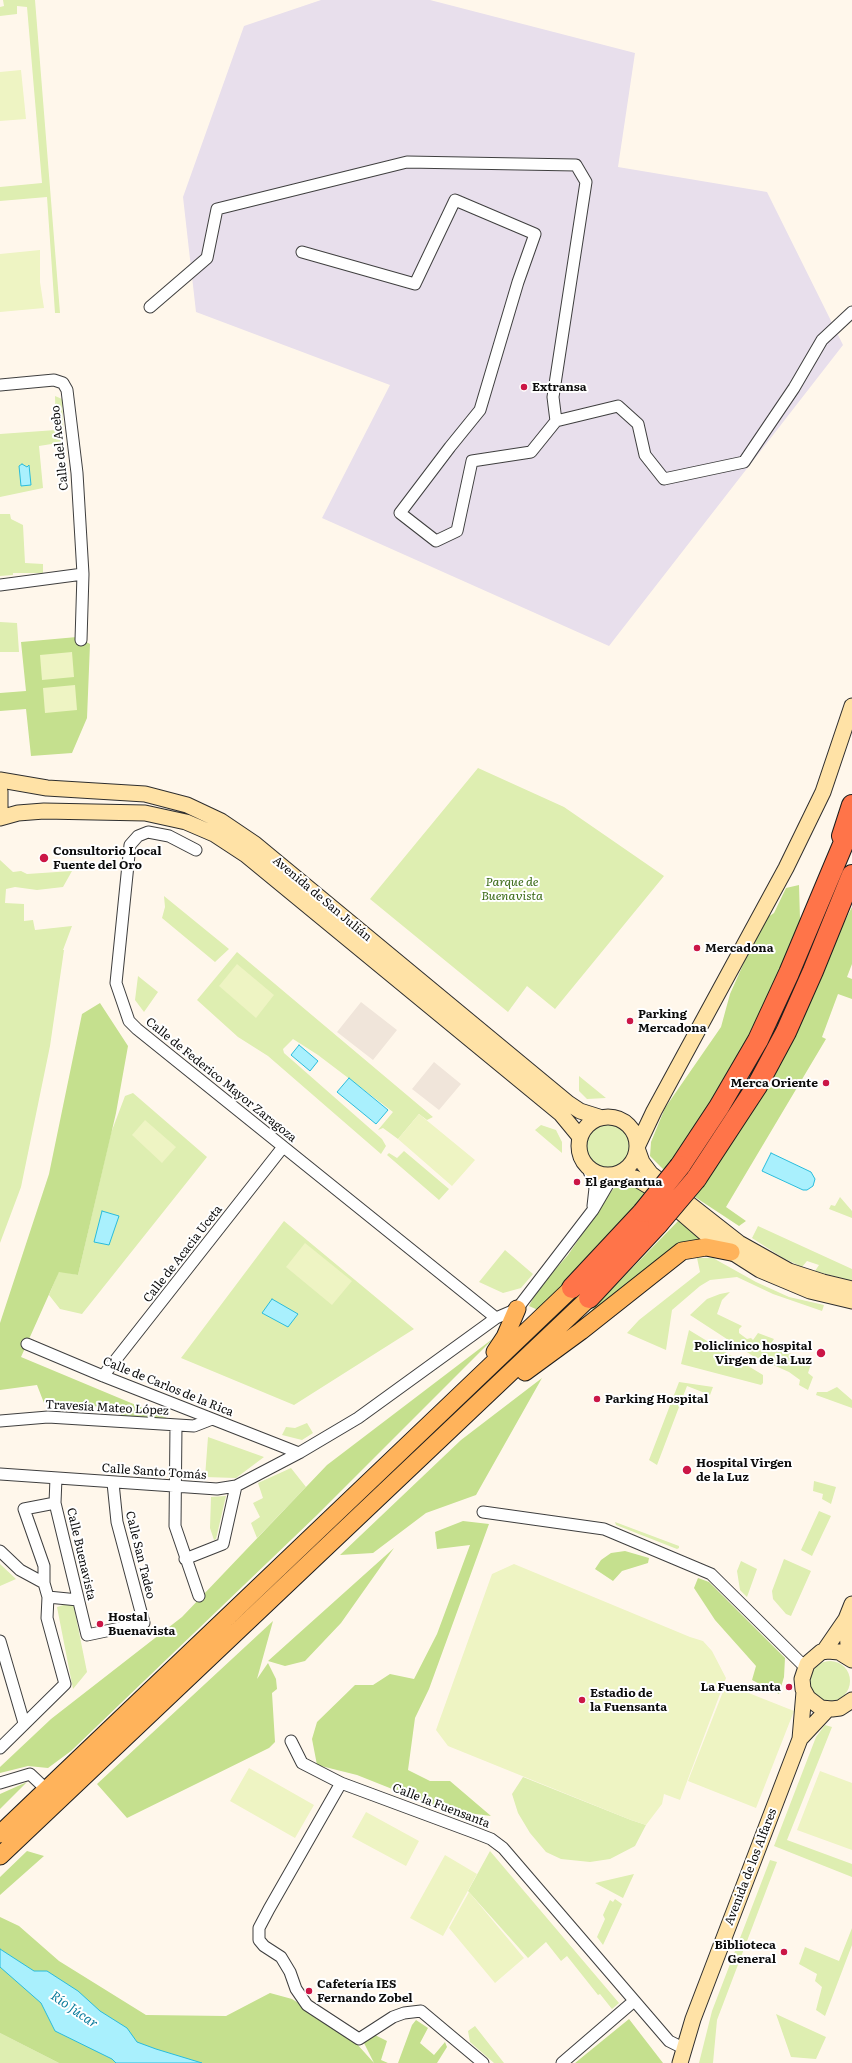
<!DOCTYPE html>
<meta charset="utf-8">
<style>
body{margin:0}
canvas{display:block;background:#fff7eb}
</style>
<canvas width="852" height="2063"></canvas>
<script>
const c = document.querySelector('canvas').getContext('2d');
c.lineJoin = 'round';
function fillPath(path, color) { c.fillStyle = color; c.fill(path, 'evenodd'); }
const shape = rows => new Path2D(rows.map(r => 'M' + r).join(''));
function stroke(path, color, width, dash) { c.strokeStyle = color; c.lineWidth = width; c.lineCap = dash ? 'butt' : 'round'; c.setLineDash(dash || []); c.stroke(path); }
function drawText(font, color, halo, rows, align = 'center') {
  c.font = font + ' Literata,serif'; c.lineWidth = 4; c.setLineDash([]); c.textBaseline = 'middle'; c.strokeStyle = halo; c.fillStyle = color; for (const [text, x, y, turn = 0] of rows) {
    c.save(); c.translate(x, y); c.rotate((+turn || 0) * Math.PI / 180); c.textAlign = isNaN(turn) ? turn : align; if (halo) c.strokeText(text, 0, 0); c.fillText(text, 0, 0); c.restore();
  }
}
fillPath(shape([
 [321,0,430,0,635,53,618,167,767,192,843,345,609,646,322,518,390,385,196,312,183,197,244,26]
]), '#e8dfec');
fillPath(shape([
 [3,0,35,0,60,313,55,313,47,197,0,201,0,187,42,183,27,7,17,6,17,14,0,16,0,7,4,6],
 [55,396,62,399,64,442,39,446,43,488,0,497,0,434,56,430],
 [0,514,10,514,11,519,23,525,25,563,43,564,43,573,13,573,13,575,0,576],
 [0,622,17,623,19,652,0,652],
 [478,768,564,807,664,876,555,1009,527,986,508,1012,370,899],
 [0,860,13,872,21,871,27,874,72,871,63,887,37,890,15,887,6,889,5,903,24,904,24,921,33,920,35,930,72,926,63,950,64,950,50,1046,21,1187,0,1243],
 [164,896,229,949,215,962,162,918,165,907],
 [237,952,433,1117,427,1120,419,1114,398,1139,383,1128,378,1130,393,1112,318,1055,293,1039,283,1049,284,1053,382,1139,386,1146,381,1154,268,1056,238,1037,197,1000],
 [138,976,158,992,144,1012,135,1000],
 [579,1076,606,1098,587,1099,579,1091],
 [133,1093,207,1157,82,1314,60,1309,49,1295,59,1271,78,1275,111,1133,125,1096],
 '585 1146a23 23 0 1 1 46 0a23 23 0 1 1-46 0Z',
 [541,1125,556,1130,562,1142,562,1153,535,1130],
 [404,1151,449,1189,439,1200,387,1155,389,1153,397,1158],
 [840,1197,852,1211,852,1218,829,1209,831,1205,835,1206],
 [284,1221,414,1329,294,1405,181,1358],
 [758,1226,852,1269,852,1281,815,1271,819,1265,807,1261,802,1267,783,1258,752,1238],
 [505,1250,533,1274,521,1288,503,1293,479,1282],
 [697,1258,713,1258,756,1282,789,1297,824,1305,822,1311,773,1294,737,1277,710,1280,700,1286,672,1310,666,1350,627,1333,639,1320,700,1272],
 [730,1292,722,1300,717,1314,742,1326,739,1329,739,1333,747,1339,751,1338,753,1340,758,1333,774,1339,769,1346,812,1361,808,1373,813,1377,808,1390,799,1385,800,1380,789,1372,753,1356,690,1315,707,1299,720,1294],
 [689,1330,763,1375,763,1383,761,1385,681,1364],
 [679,1382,713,1387,710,1395,687,1386,657,1465,649,1460],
 [837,1387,852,1400,852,1408,816,1395,817,1392,827,1392],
 [307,1423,313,1433,302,1440,282,1435,286,1427,295,1428],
 [208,1437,264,1457,236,1478,205,1477],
 [291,1468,306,1487,257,1538,251,1523,260,1517,253,1503,263,1498,258,1483],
 [814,1481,836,1487,831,1504,822,1499,823,1494,813,1491],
 [226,1496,216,1539,214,1540,210,1528,211,1497],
 [819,1511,831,1516,812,1556,801,1550],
 [615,1522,679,1546,679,1548,677,1549,616,1525],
 [784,1559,811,1571,791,1616,786,1614,773,1599,772,1591],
 [741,1561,757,1569,747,1597,740,1590,737,1571],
 [0,1564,16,1579,0,1586],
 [73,1602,87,1672,73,1689,57,1607],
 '810 1681a20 20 0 1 1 40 0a20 20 0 1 1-40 0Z',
 [825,1725,832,1727,787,1840,852,1864,852,1877,774,1846,816,1737],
 [523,1777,631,1820,646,1825,635,1846,610,1859,590,1862,561,1859,546,1852,530,1833,518,1813,512,1794],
 [490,1851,619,2003,612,2009,600,1994,598,1995,567,1956,561,1961,546,1942,528,1958,468,1891],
 [770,1860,777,1862,717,2020,713,2063,699,2063,712,2011],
 [634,1874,623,1898,595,1883],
 [615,1899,622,1904,603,1945,597,1937,605,1919,603,1915,610,1900,613,1902],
 [852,1928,852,1945,825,2016,816,2010,822,1987,815,1981,817,1974,799,1964,805,1947,839,1961],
 [776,2014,826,2037,816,2059,791,2057],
 [475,2026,504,2063,494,2063,470,2042,468,2031],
 [0,2033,2,2034,59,2063,0,2063]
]), '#deeeb1');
fillPath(shape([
 [77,637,90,644,87,718,72,753,31,756,26,709,0,711,0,693,26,691,21,642],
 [799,885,800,919,794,948,739,1064,674,1166,663,1169,650,1156,651,1142,665,1108,721,1027,730,994,751,947,768,917,774,913,786,888],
 [852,907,852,964,847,977,852,979,852,999,838,994,822,1037,826,1039,726,1207,746,1221,739,1226,695,1197,747,1116],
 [100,1003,128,1046,116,1113,78,1275,59,1272,21,1357,167,1418,121,1417,121,1411,107,1407,44,1403,37,1385,0,1390,0,1323,49,1174,82,1014],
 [619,1186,641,1187,651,1192,538,1310,529,1306,538,1289,568,1255,613,1189],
 [681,1218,707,1241,573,1329],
 [495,1337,317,1515,71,1751,48,1768,28,1766,0,1773,0,1767,51,1719,182,1617,327,1465],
 [542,1378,476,1495,426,1513,373,1553,340,1555,461,1440],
 [463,1521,489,1524,429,1689,415,1718,408,1770,430,1781,450,1781,491,1816,445,1810,357,1775,317,1765,312,1739,317,1722,355,1685,373,1685,390,1674,414,1679,437,1634,470,1545,437,1549,435,1532],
 [394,1548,341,1623,305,1661,285,1666,268,1661],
 [625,1551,649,1558,648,1563,622,1571,613,1581,595,1569,601,1560,611,1553],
 [698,1578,709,1582,785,1658,784,1677,779,1694,752,1680,756,1666,715,1620,694,1588],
 [273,1621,257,1679,268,1663,276,1679,277,1689,272,1693,275,1742,269,1748,127,1818,97,1784],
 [27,1782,0,1809,0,1794],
 [27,1851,44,1856,0,1895,0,1877],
 [0,1917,19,1926,59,1961,146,2015,226,2016,270,1993,292,1999,348,2034,374,2063,362,2039,373,2034,387,2041,381,2060,388,2063,59,2063,0,2033],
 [629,2019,663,2063,575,2063],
 [416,2020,428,2028,420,2043,434,2055,445,2042,447,2047,437,2063,398,2063,412,2025]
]), '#c5e08e');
fillPath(shape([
 [21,70,26,119,0,121,0,72],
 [40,250,40,282,44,308,0,312,0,254],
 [72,652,74,677,42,680,40,655],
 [75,685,77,710,45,713,43,688],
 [237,964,274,995,256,1018,219,986],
 [419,1114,475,1160,452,1186,398,1139],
 [145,1120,176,1147,162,1163,132,1135],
 [305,1243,352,1281,332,1305,286,1267],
 [514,1564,690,1637,703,1641,712,1651,726,1678,680,1800,664,1794,662,1804,646,1825,631,1820,448,1746,436,1730,492,1574],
 [726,1684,794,1711,756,1808,688,1781],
 [249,1768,314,1805,295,1838,230,1801],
 [820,1771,852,1783,852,1850,797,1830],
 [366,1812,419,1841,406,1866,352,1837],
 [445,1855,477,1874,443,1936,410,1918],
 [469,1892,524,1958,495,1983,449,1928]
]), '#eef4c3');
fillPath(shape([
 [361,1002,397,1030,373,1060,337,1032],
 [434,1062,461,1084,439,1110,412,1089]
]), '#f0e5da');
const water = shape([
 [22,464,27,467,29,465,31,485,21,486,19,466,22,464],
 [299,1045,318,1061,310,1071,291,1055,299,1045],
 [349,1078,388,1110,376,1124,337,1092,349,1078],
 [771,1153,811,1172,815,1179,813,1186,807,1190,803,1190,762,1171,771,1153],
 [102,1211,119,1216,109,1245,94,1242,102,1211],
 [272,1299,298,1314,288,1327,262,1313,272,1299],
 [0,1949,34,1971,47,1971,78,1991,100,2011,127,2028,137,2042,156,2049,202,2063,116,2063,112,2059,55,2031,41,2003,0,1967,0,1949]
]);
fillPath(water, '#a9f0fd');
stroke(water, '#29bcdc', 1);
const street = shape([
 [302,252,415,284,455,200,535,234,518,282,480,410,450,447,400,513,436,541,457,531,472,461,531,452,556,421],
 [150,307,207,258,217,209,407,162,576,165,586,182,553,397,556,421,618,406,638,424,645,455,664,479,744,462,794,388,822,340,852,312],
 [0,385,54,380,63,383,67,390,77,473,83,574,81,640],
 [0,585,83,574],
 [196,850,169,836,148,832,138,836,130,845,116,983,129,1021,137,1029,496,1318],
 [588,1168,595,1188,593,1206],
 [27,1344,103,1376,299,1453],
 [103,1376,283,1147],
 [0,1421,48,1417,194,1426,212,1419],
 [176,1425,175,1526,199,1596],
 [0,1474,217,1489,236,1486,299,1453,358,1418,496,1318,517,1309,593,1210,614,1174],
 [56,1478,55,1503,87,1635,144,1623,117,1522,113,1483],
 [483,1512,604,1529,711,1574,805,1667],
 [0,1551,20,1570,44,1583],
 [185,1559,223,1544,236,1486],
 [48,1597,78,1600],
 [0,1641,24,1723],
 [291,1741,302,1763,341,1783],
 [0,1748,65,1684,47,1618,48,1597,44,1583,44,1566,24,1509,55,1503],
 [0,1783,30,1774,47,1790],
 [483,2063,421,2011,404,2013,393,2017,359,2039,307,2005,296,1989,290,1972,281,1957,264,1946,259,1940,259,1928,269,1909,341,1783,473,1832,491,1839,503,1848,669,2041,683,2048],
 [562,2063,634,2001]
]);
const secondary = shape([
 [0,780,47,788,145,794,187,805,221,821,255,844,568,1103,580,1111,599,1117],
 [0,791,0,808],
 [0,818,18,813,44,811,145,813,186,822,214,834,246,855,561,1114,580,1137],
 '579 1146a29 29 0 1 1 58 0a29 29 0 1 1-58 0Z',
 [637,1147,654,1111,786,868,823,792,852,706],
 [637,1148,642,1162,651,1174,739,1243,789,1271,823,1282,852,1289],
 [616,1174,635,1178,655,1190,713,1240,760,1270,810,1291,852,1301],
 [846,1619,849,1657],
 [824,1651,846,1619,852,1604],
 [852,1660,839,1652,828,1651,821,1652,807,1664,802,1679,803,1689,808,1698,821,1708,832,1709,840,1708,852,1700],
 [800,1739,828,1709],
 [680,2063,693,2019,800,1739,804,1692]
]);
const primary = shape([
 [495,1352,505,1337,517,1309],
 [525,1372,581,1331,682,1251,706,1247,731,1252],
 [0,1834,572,1288],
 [0,1856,589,1298]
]);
const highway = shape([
 [842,836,852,805],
 [680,1166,719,1107,758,1040,789,973,852,823],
 [696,1179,757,1086,786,1032,813,971,852,875],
 [572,1288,643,1212],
 [589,1298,658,1224]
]);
stroke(street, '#3f3f3f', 13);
stroke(secondary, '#2e2e2e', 17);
stroke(primary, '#1d1d1d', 19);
stroke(highway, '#1d1d1d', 22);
stroke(street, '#fff', 11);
stroke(secondary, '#ffe2a6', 15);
stroke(primary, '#ffb35b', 17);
stroke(highway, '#ff7449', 20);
const highwayBridge = shape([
 [643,1212,680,1166],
 [658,1224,696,1179]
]);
stroke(highwayBridge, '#1d1d1d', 22, []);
stroke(highwayBridge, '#ff7449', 20);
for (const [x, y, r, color] of [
 [524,387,4,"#cb1646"],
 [44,858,5,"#cb1646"],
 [697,948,4,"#cb1646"],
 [630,1021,4,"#cb1646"],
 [826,1083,4,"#cb1646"],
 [577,1182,4,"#cb1646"],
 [821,1353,5,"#cb1646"],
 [597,1399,4,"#cb1646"],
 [687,1470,5,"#cb1646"],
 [100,1624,4,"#cb1646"],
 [789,1687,4,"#cb1646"],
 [582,1700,4,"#cb1646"],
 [784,1952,4,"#cb1646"],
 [309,1991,4,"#cb1646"]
]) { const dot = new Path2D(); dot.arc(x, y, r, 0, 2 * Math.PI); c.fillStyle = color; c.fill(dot); stroke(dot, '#fff', 1.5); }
drawText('bold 12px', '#0c0c0c', '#fff', [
 ["Extransa",532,387],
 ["Consultorio Local",53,851],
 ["Fuente del Oro",53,865],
 ["Mercadona",705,948],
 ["Parking",638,1014],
 ["Mercadona",638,1028],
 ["Merca Oriente",818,1083,"right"],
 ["El gargantua",585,1182],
 ["Policlínico hospital",812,1346,"right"],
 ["Virgen de la Luz",812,1360,"right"],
 ["Parking Hospital",605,1399],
 ["Hospital Virgen",696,1463],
 ["de la Luz",696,1477],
 ["Hostal",108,1617],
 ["Buenavista",108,1631],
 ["La Fuensanta",781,1687,"right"],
 ["Estadio de",590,1693],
 ["la Fuensanta",590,1707],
 ["Biblioteca",776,1945,"right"],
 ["General",776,1959,"right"],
 ["Cafetería IES",317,1984],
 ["Fernando Zobel",317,1998]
], 'left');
drawText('12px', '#0c0c0c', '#fff', [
 ["Calle del Acebo",60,448,-96],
 ["Avenida de San Julián",322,899,40],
 ["Calle de Federico Mayor Zaragoza",221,1080,39],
 ["Calle de Acacia Uceta",183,1254,-52],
 ["Calle de Carlos de la Rica",168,1387,22],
 ["Travesía Mateo López",107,1408,3],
 ["Calle Santo Tomás",154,1472,4],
 ["Calle Buenavista",81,1554,77],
 ["Calle San Tadeo",140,1555,76],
 ["Calle la Fuensanta",441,1806,21],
 ["Avenida de los Alfares",751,1867,-69]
]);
drawText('italic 12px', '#3a6a16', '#fff', [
 ["Parque de",512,882],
 ["Buenavista",512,896]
]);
drawText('italic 13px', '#0a7c9c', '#fff', [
 ["Río Júcar",74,2010,35]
]);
</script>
